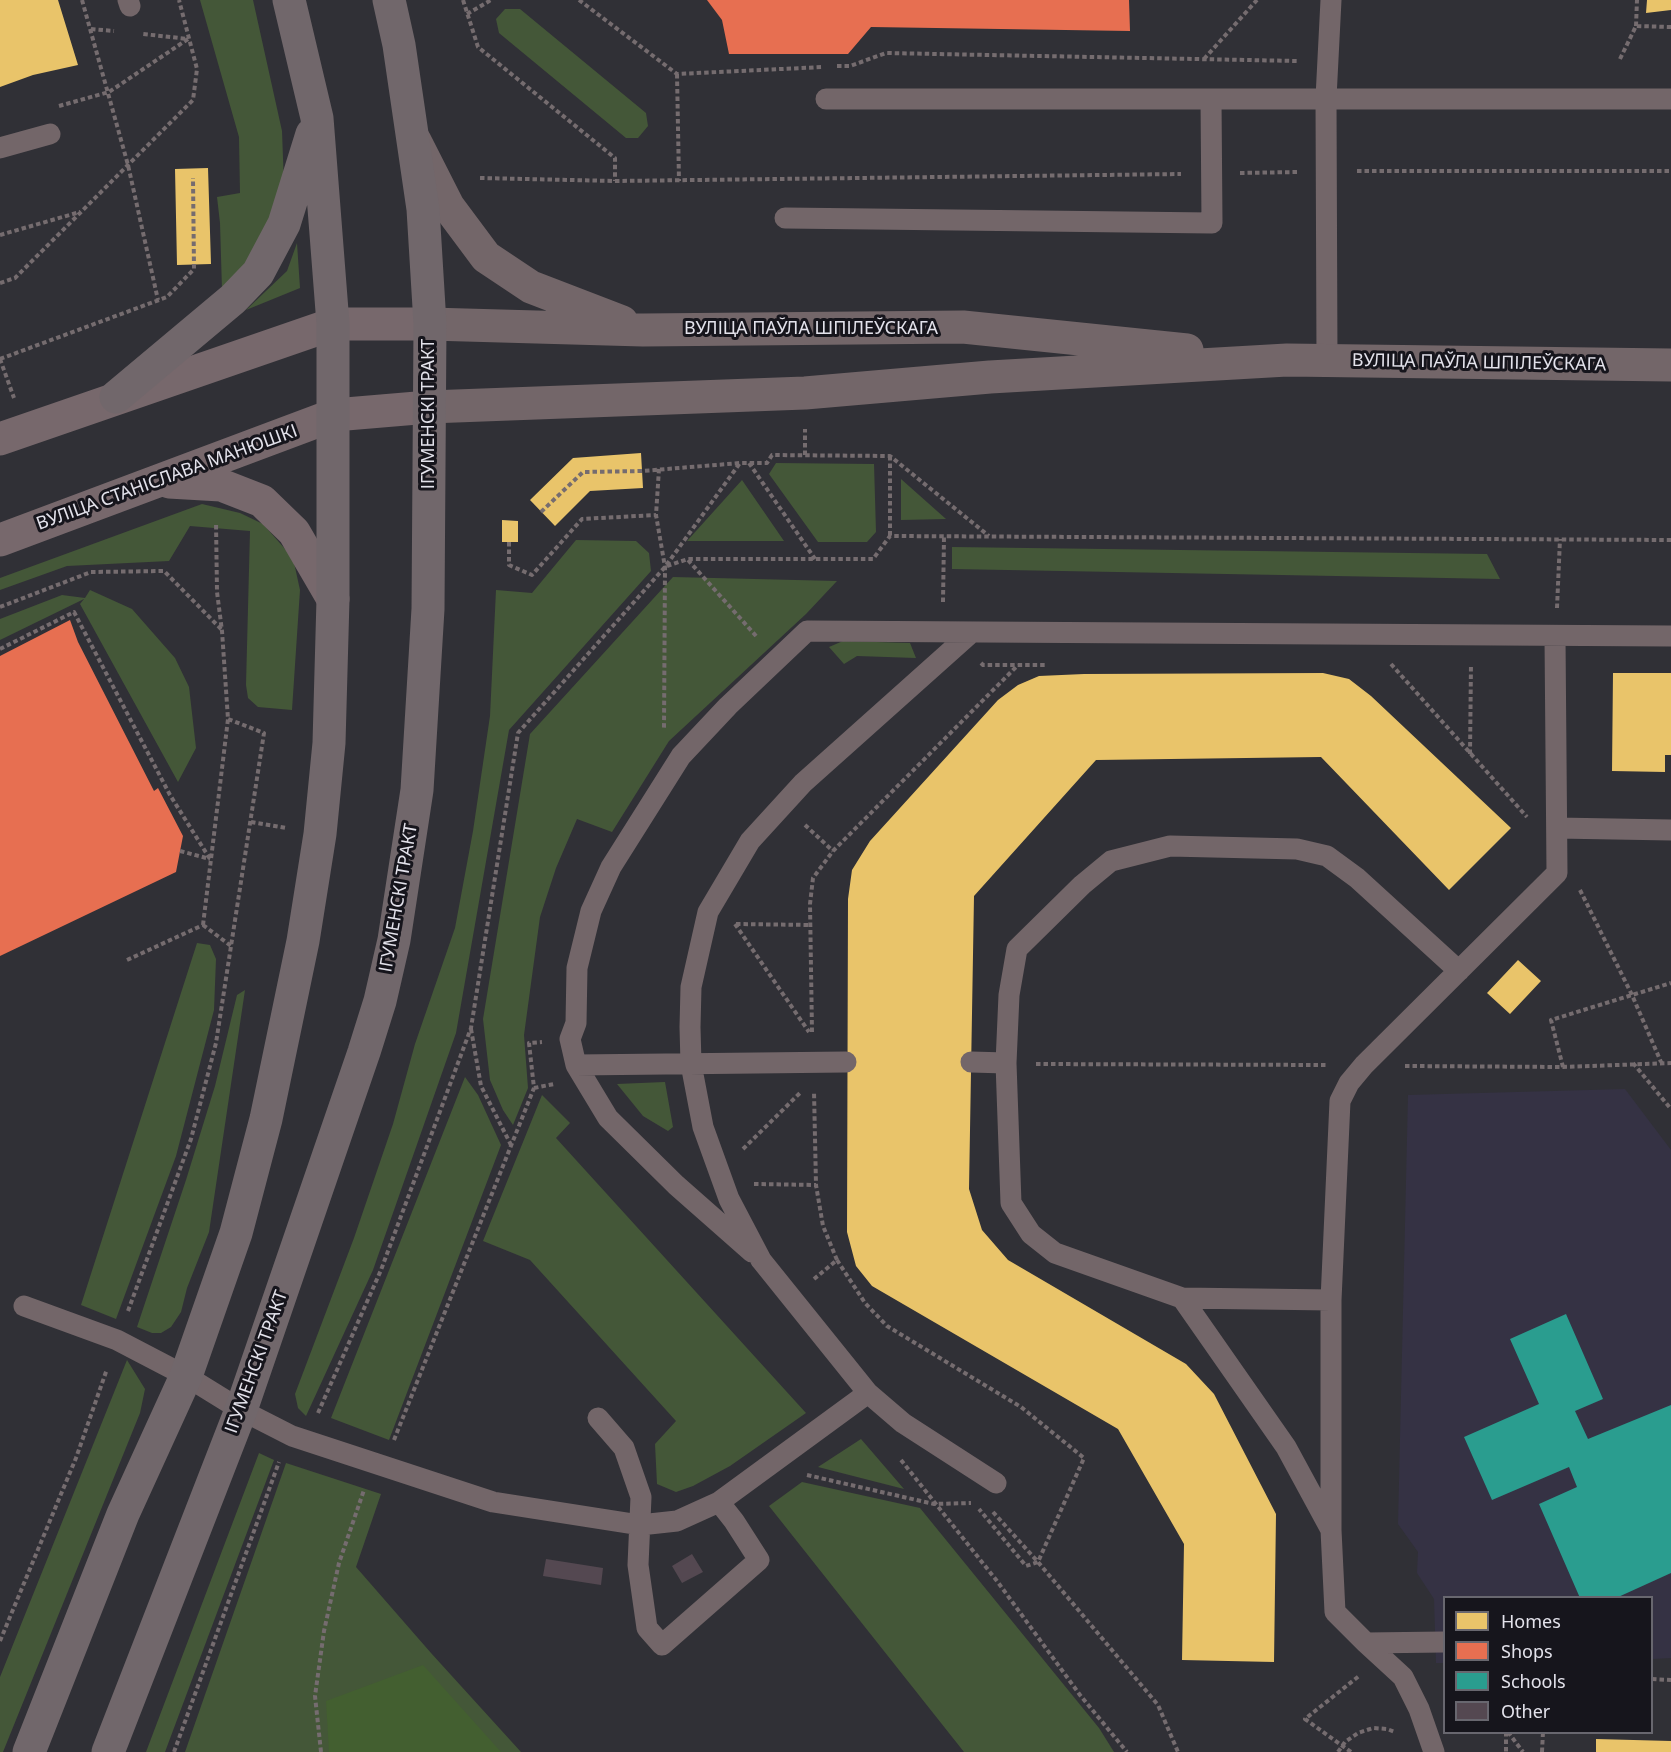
<!DOCTYPE html>
<meta charset="utf-8">
<style>
body{margin:0}
#map{position:relative;width:1671px;height:1752px;overflow:hidden;background:#303036;font-family:"Noto Sans",sans-serif}
canvas{display:block}
.legend{position:absolute;left:1443px;top:1596px;width:210px;height:138px;box-sizing:border-box;background:#16151c;border:2px solid #68676f;margin:0;padding:8px 10px;list-style:none;font-size:18px;color:#e3e2eb}
.legend li{display:flex;align-items:center;gap:12px;height:30px}
.legend b{width:30px;border:2px solid #68676f}
</style>
<div id="map">
<canvas width="1671" height="1752"></canvas>
<ul class="legend">
<li><b style="height:16px;background:#e9c46a"></b>Homes</li>
<li><b style="height:16px;background:#e76f51"></b>Shops</li>
<li><b style="height:16px;background:#2a9d8f"></b>Schools</li>
<li><b style="height:16px;background:#544851"></b>Other</li>
</ul>
</div>
<script>
const c = document.querySelector('canvas').getContext('2d');
c.lineJoin = 'round';
function fillPath(path, color) { c.fillStyle = color; c.fill(path, 'evenodd'); }
const shape = rows => new Path2D(rows.map(r => 'M' + r).join(''));
function stroke(path, color, width, dash) { c.strokeStyle = color; c.lineWidth = width; c.lineCap = dash ? 'butt' : 'round'; c.setLineDash(dash || []); c.stroke(path); }
function drawText(font, color, halo, rows, align = 'center') {
  c.font = font + ' "Noto Sans",sans-serif'; c.lineWidth = 6; c.setLineDash([]); c.textBaseline = 'middle'; c.strokeStyle = halo; c.fillStyle = color; for (const [text, x, y, turn = 0] of rows) {
    c.save(); c.translate(x, y); c.rotate((+turn || 0) * Math.PI / 180); c.textAlign = isNaN(turn) ? turn : align; if (halo) c.strokeText(text, 0, 0); c.fillText(text, 0, 0); c.restore();
  }
}
fillPath(shape([
 [1625,1089,1671,1150,1671,1658,1652,1659,1652,1598,1444,1598,1444,1663,1436,1663,1434,1599,1417,1573,1418,1552,1398,1524,1408,1095]
]), '#353244');
fillPath(shape([
 [200,0,253,0,282,131,284,185,268,237,222,290,220,223,217,197,240,193,239,137],
 [505,9,520,9,646,113,648,126,638,138,626,138,499,33,496,19],
 [297,243,300,288,246,310,287,271],
 [776,463,874,464,876,532,867,542,818,542,769,474],
 [901,479,946,519,901,520],
 [742,480,784,541,687,541],
 [202,504,240,513,263,524,293,558,300,590,292,710,258,707,248,698,246,685,250,531,190,526,169,561,67,566,0,590,0,578],
 [576,540,636,541,649,553,651,571,509,730,456,1033,373,1270,306,1416,298,1408,295,1394,354,1238,393,1124,415,1044,455,928,473,831,490,716,496,590,532,593],
 [952,547,1487,554,1500,579,952,569],
 [673,577,837,581,806,614,669,741,612,832,577,819,556,868,540,917,524,1035,528,1088,513,1125,503,1110,490,1080,483,1019,530,734],
 [90,590,132,609,175,658,189,687,196,748,178,782,80,604,84,599,0,640,0,619,62,595,85,598],
 [843,641,910,643,916,658,857,656,844,664,829,647],
 [197,943,210,945,216,959,214,1010,176,1156,116,1319,81,1305],
 [245,990,209,1232,187,1288,181,1312,171,1327,161,1333,152,1333,137,1327,186,1180,215,1086,237,995],
 [465,1077,478,1095,501,1145,389,1440,331,1418],
 [665,1082,673,1127,668,1131,643,1116,617,1084],
 [542,1095,570,1123,556,1138,806,1413,730,1466,693,1486,676,1492,657,1484,655,1444,676,1421,530,1260,483,1241],
 [127,1360,145,1389,140,1413,3,1752,0,1752,0,1677],
 [861,1439,904,1489,818,1467],
 [259,1453,274,1460,165,1752,146,1752],
 [286,1463,381,1494,356,1567,431,1653,521,1752,185,1752],
 [802,1482,920,1508,1099,1728,1114,1752,964,1752,769,1506]
]), '#445738');
fillPath(shape([
 [423,1665,501,1752,329,1752,326,1701]
]), '#435f30');
fillPath(shape([
 [0,0,58,0,78,65,33,75,0,87],
 [1647,0,1671,0,1671,10,1646,13],
 [208,168,211,264,177,265,175,169],
 [641,453,643,488,590,491,555,526,530,500,573,458],
 [502,520,518,521,518,542,502,542],
 [1323,673,1349,679,1371,696,1511,828,1449,890,1321,757,1096,760,974,896,969,1189,982,1230,1008,1260,1186,1364,1214,1394,1276,1514,1274,1662,1182,1660,1184,1544,1118,1429,872,1286,856,1266,847,1232,848,899,852,870,870,841,998,700,1018,685,1039,676,1084,674],
 [1613,673,1671,673,1671,755,1665,755,1665,772,1612,771],
 [1518,960,1541,981,1510,1014,1487,993],
 [1596,1739,1671,1741,1671,1752,1596,1752]
]), '#e9c46a');
fillPath(shape([
 [707,0,1129,0,1130,31,871,27,848,54,729,54,722,20],
 [70,620,78,642,154,791,158,788,183,836,176,872,0,956,0,656]
]), '#e76f51');
fillPath(shape([
 [1566,1314,1603,1399,1575,1411,1588,1439,1671,1405,1671,1573,1616,1598,1580,1598,1539,1504,1577,1487,1569,1467,1492,1500,1464,1437,1539,1404,1510,1339]
]), '#2a9d8f');
fillPath(shape([
 [692,1554,703,1572,682,1583,672,1566],
 [546,1559,603,1568,601,1585,543,1576]
]), '#544851');
stroke(shape([
 [82,0,128,165,158,300],
 [463,0,478,47,615,158,615,181],
 [579,0,677,74,823,67],
 [467,14,491,0],
 [1636,26,1637,0],
 [91,29,114,31],
 [1204,59,1257,0],
 [1620,59,1636,26,1671,27],
 [837,66,850,66,886,53,1298,61],
 [677,74,679,181],
 [59,106,109,92,188,39,143,34],
 [1357,171,1671,171],
 [1240,173,1298,172],
 [480,178,615,181,1181,174],
 [0,235,80,212],
 [0,283,15,278,193,100,197,69,179,0],
 [0,359,167,297,194,269,193,178],
 [0,359,14,398],
 [805,455,805,429],
 [890,456,890,536],
 [749,463,815,559],
 [659,469,656,515,665,567,664,729],
 [541,512,583,472,642,471,740,463,767,463,772,455,890,456,989,536],
 [509,542,509,565,532,575,582,519,656,515],
 [688,560,757,637],
 [667,566,688,559,873,559,890,536,1671,540],
 [943,602,944,537],
 [0,607,91,572,164,571,222,630],
 [1557,608,1560,539],
 [0,649,74,612,170,795,210,859],
 [981,663,983,665,1045,665],
 [1391,664,1527,817],
 [1470,754,1471,664],
 [251,822,286,828],
 [805,825,833,851],
 [180,851,210,859],
 [1580,890,1632,995,1661,1062],
 [735,924,809,1032],
 [736,924,811,925],
 [203,925,228,719,222,631,217,592,216,522],
 [203,925,231,946],
 [127,960,203,925],
 [471,1029,481,1086,511,1145],
 [812,1032,810,904,813,878,833,851,1018,665],
 [1633,1063,1671,1109],
 [1036,1064,1326,1065],
 [1405,1066,1563,1067,1671,1063],
 [1563,1067,1551,1020,1671,983],
 [534,1088,554,1084],
 [743,1149,800,1093],
 [754,1184,816,1185],
 [837,1260,865,1303,887,1326,1021,1407,1084,1458,1038,1562,1026,1566,979,1509],
 [814,1279,837,1260,823,1226,816,1185,814,1091],
 [128,1311,191,1139,216,1043,264,733,228,719],
 [318,1413,381,1270,471,1028,518,733,665,567,740,463],
 [394,1440,534,1088,529,1043,542,1042],
 [901,1460,997,1581,1080,1695,1127,1752],
 [807,1475,934,1504,971,1503],
 [993,1512,1038,1562,1158,1705,1178,1752],
 [0,1641,76,1458,107,1369],
 [1652,1679,1671,1680],
 [1506,1732,1506,1752],
 [1508,1732,1523,1752],
 [174,1752,279,1462],
 [321,1752,315,1696,324,1631,339,1563,364,1490],
 [1338,1752,1345,1742,1358,1733,1373,1728,1387,1729,1395,1732],
 [1351,1752,1305,1719,1359,1676],
 [1542,1752,1543,1732]
]), '#756c6f', 4, [4.5, 3]);
stroke(shape([
 [128,0,130,6],
 [826,99,1671,99],
 [0,148,50,134],
 [785,218,1212,223,1211,99],
 [1327,361,1326,98,1331,0],
 [1557,828,1671,830],
 [971,1062,1006,1063],
 [576,1065,846,1062],
 [752,1252,676,1185,608,1118,576,1065,570,1039,576,1023,577,968,591,911,611,867,681,756,728,706,807,631,1671,636],
 [1182,1298,1331,1300],
 [24,1306,117,1340,186,1376,241,1410,292,1436,493,1502,640,1525,677,1521,719,1502,868,1393,761,1260,729,1199,703,1127,691,1064,690,1027,691,987,708,912,750,841,803,783,972,632],
 [868,1393,903,1423,996,1483],
 [598,1418,624,1448,641,1497,638,1565,647,1628,662,1645,759,1560,734,1521,719,1502],
 [1331,1530,1286,1447,1182,1298,1055,1253,1031,1234,1011,1203,1006,1063,1009,995,1017,949,1082,885,1111,861,1170,846,1297,849,1327,856,1357,878,1459,971],
 [1444,1642,1366,1643,1335,1612,1331,1530,1331,1300,1340,1101,1349,1083,1364,1065,1557,873,1555,637],
 [1366,1643,1403,1677,1419,1709,1434,1752]
]), '#736669', 21);
stroke(shape([
 [415,141,448,206,486,257,531,287,622,322],
 [430,324,643,330,963,327,1187,350],
 [429,407,805,393,990,377,1287,360,1671,365]
]), '#736669', 33);
stroke(shape([
 [0,439,333,324,430,324],
 [169,482,221,485,262,501,294,532,333,599],
 [0,540,334,415,429,407]
]), '#77686c', 33);
stroke(shape([
 [116,397,233,299,258,273,284,224,312,134],
 [29,1752,123,1514,186,1376,236,1233,266,1119,303,941,320,834,329,743,333,599,333,324,317,118,289,0],
 [108,1752,241,1410,364,1052,380,1001,394,940,417,790,428,609,430,324,423,209,399,45,389,0]
]), '#71676b', 33);
drawText('18px', '#e3e2eb', '#16151c', [
 ["ВУЛІЦА ПАЎЛА ШПІЛЕЎСКАГА",811,329],
 ["ВУЛІЦА ПАЎЛА ШПІЛЕЎСКАГА",1479,363,1],
 ["ІГУМЕНСКІ ТРАКТ",429,414,-90],
 ["ВУЛІЦА СТАНІСЛАВА МАНЮШКІ",167,478,-20],
 ["ІГУМЕНСКІ ТРАКТ",399,898,-80],
 ["ІГУМЕНСКІ ТРАКТ",257,1362,-70]
]);
</script>
